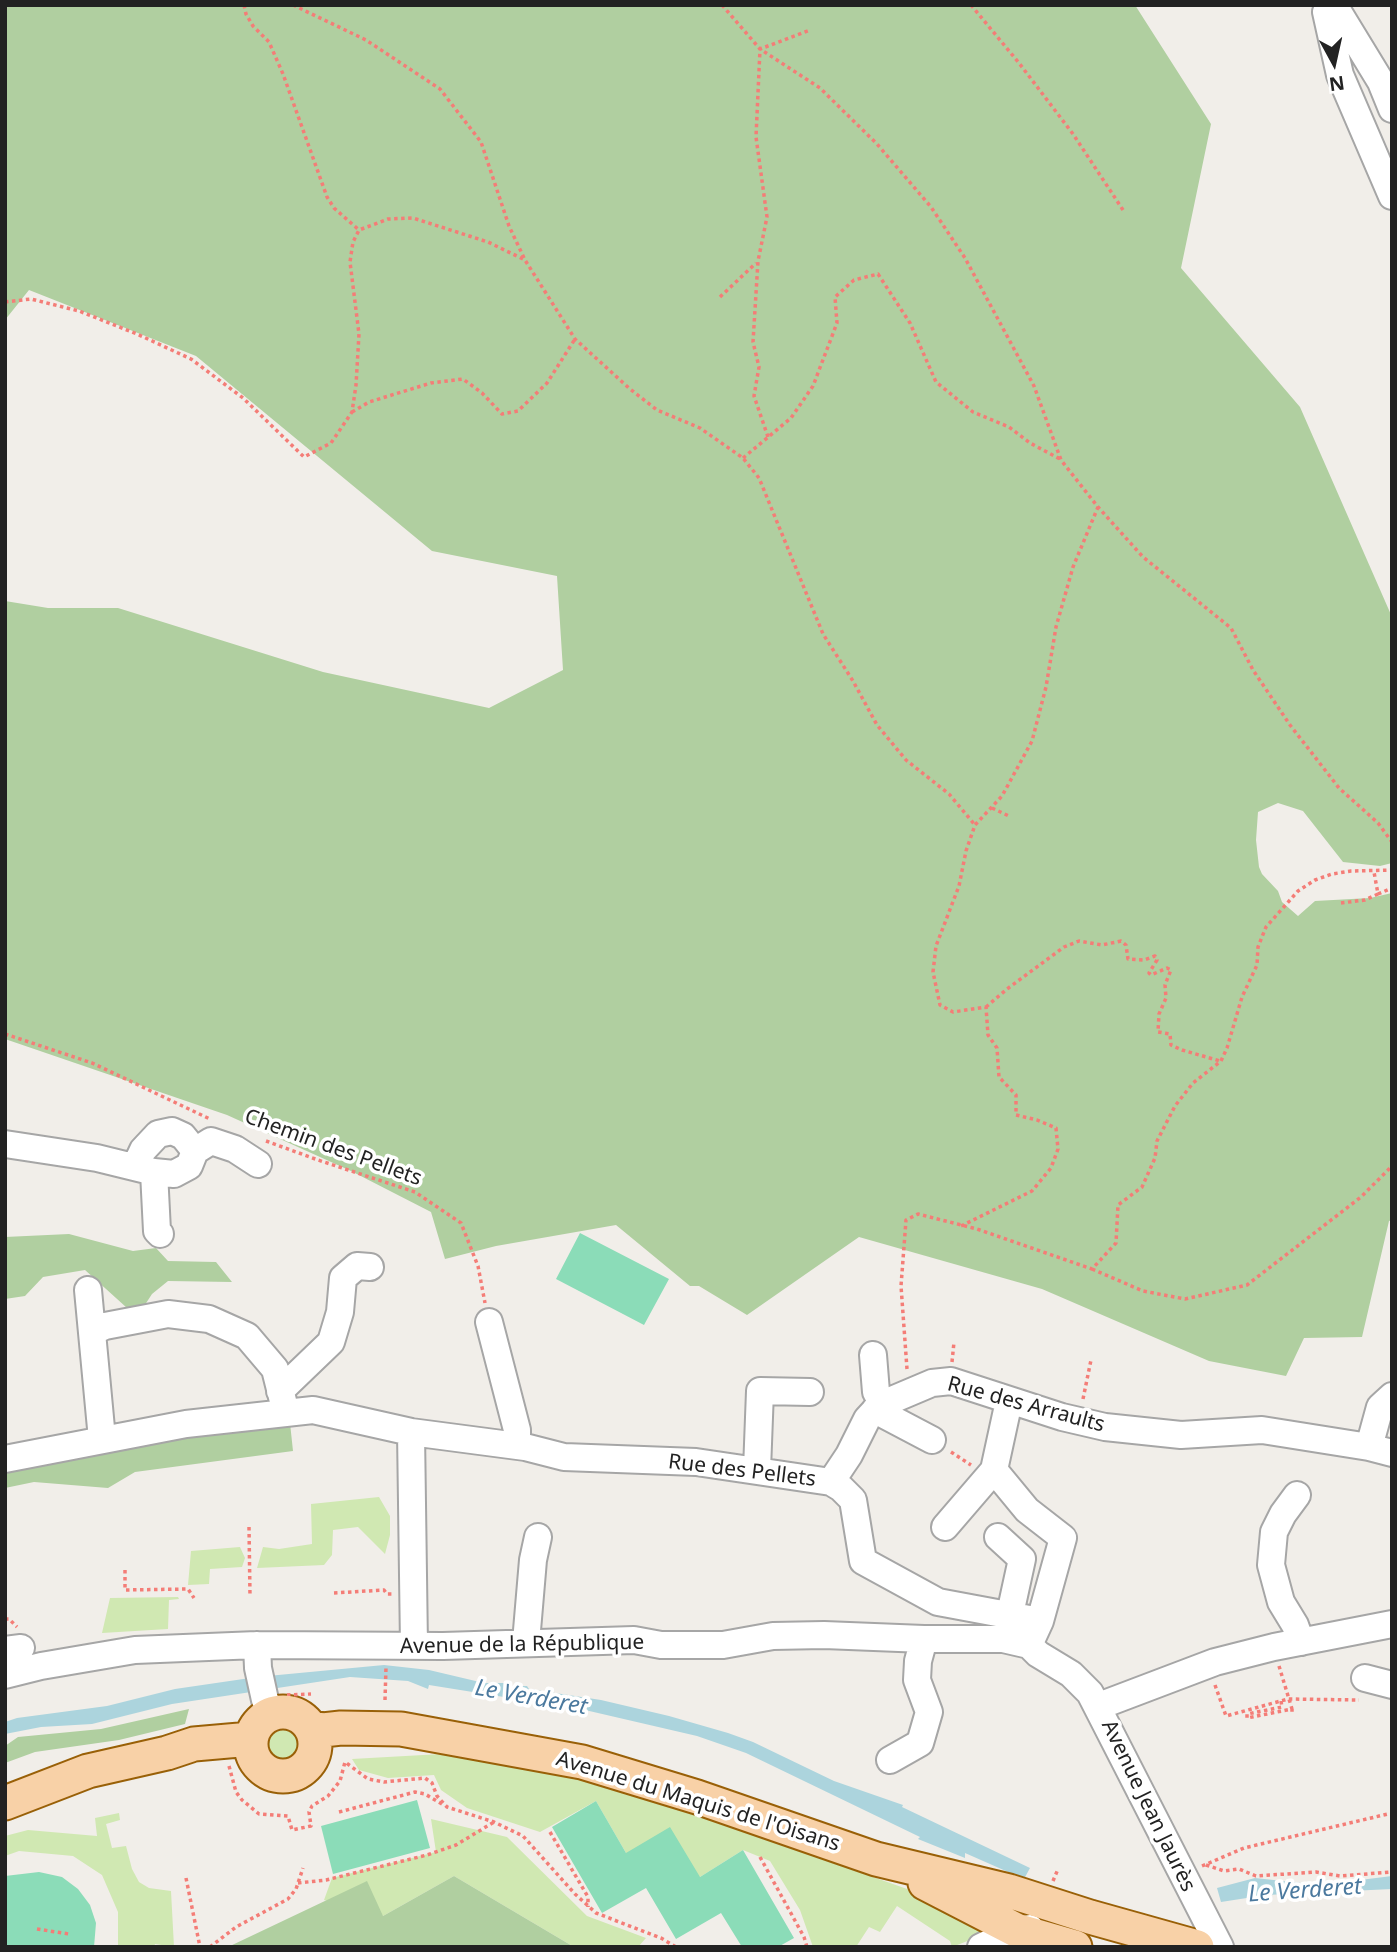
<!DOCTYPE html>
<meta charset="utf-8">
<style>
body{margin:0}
#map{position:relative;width:1397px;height:1952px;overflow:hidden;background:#f1eee9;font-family:"Noto Sans",sans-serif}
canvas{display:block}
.frame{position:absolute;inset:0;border:7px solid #222;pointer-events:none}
.north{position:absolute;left:1299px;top:28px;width:70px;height:70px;-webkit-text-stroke:5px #fff;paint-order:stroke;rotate:172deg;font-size:19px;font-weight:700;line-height:28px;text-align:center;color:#222}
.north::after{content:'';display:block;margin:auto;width:24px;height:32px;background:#222;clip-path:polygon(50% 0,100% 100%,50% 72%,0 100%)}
</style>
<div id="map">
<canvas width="1397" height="1952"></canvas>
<div class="frame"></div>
<div class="north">N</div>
</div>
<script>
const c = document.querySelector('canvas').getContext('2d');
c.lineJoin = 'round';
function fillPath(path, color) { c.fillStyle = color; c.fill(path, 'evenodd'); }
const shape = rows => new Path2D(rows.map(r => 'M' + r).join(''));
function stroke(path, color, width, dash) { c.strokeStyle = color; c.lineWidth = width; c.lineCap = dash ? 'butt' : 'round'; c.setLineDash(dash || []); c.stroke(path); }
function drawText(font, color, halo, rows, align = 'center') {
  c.font = font + ' "Noto Sans",sans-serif'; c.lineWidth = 7; c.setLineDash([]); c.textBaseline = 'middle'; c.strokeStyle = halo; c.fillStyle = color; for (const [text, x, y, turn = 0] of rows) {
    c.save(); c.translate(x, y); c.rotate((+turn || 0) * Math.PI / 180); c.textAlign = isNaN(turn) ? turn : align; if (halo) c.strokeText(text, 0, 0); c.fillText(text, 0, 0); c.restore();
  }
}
fillPath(shape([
 [379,1497,390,1516,390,1535,385,1554,358,1527,333,1530,332,1555,324,1565,257,1568,263,1547,279,1549,312,1544,311,1504],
 [240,1547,245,1558,242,1567,210,1569,209,1584,188,1585,191,1551],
 [178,1597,179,1599,169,1600,168,1629,102,1633,110,1598],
 '268 1746a16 16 0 1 1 32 0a16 16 0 1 1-32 0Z',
 [441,1754,489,1758,612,1785,927,1896,972,1919,983,1935,952,1947,950,1941,897,1906,880,1932,869,1927,856,1947,813,1947,800,1910,770,1861,743,1850,700,1877,626,1853,596,1801,540,1832,467,1808,441,1790,434,1775,388,1778,359,1770,352,1759],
 [119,1813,120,1820,106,1824,112,1848,126,1846,132,1869,139,1882,149,1888,171,1891,174,1947,155,1944,154,1947,118,1947,118,1912,102,1875,73,1856,19,1851,5,1856,5,1836,28,1830,97,1836,95,1818],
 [431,1819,507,1837,587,1916,646,1938,638,1947,574,1947,454,1876,383,1916,324,1900,332,1878,436,1852]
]), '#d0e8b2');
fillPath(shape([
 [5,5,1135,5,1211,124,1181,268,1300,407,1392,617,1392,863,1380,866,1343,862,1303,811,1278,803,1258,812,1256,840,1259,867,1262,874,1278,891,1282,902,1298,916,1315,901,1370,898,1392,893,1392,1220,1389,1221,1362,1337,1304,1338,1286,1376,1209,1361,1042,1289,859,1237,747,1315,699,1286,690,1286,616,1225,496,1246,445,1259,431,1212,351,1171,227,1115,5,1039,5,601,48,608,118,608,323,672,489,708,563,670,557,576,432,551,196,356,29,290,5,320],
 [69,1234,133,1251,156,1248,168,1261,216,1262,232,1282,168,1281,152,1294,137,1317,85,1270,43,1277,25,1296,5,1299,5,1237],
 [290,1423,293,1451,135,1472,108,1488,34,1482,5,1488,5,1463,103,1446],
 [189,1709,185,1724,119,1740,35,1752,5,1763,5,1746,18,1737,101,1729],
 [454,1876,574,1947,228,1947,367,1881,383,1916]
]), '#b0cfa0');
fillPath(shape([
 [580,1233,669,1279,644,1325,556,1279],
 [417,1800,430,1848,333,1874,321,1826],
 [596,1801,626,1853,670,1827,700,1877,743,1850,794,1938,778,1947,742,1947,721,1913,676,1939,646,1888,602,1913,552,1827],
 [39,1872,62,1877,78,1889,90,1905,96,1923,94,1947,5,1947,5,1876]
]), '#8bdcb8');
fillPath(shape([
 [384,1665,429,1670,484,1683,512,1683,512,1686,527,1686,529,1689,601,1700,669,1716,728,1733,753,1742,834,1781,903,1805,902,1807,1030,1868,1024,1879,965,1853,965,1858,918,1839,920,1837,746,1753,697,1736,585,1710,429,1685,428,1689,408,1681,350,1677,172,1704,92,1724,41,1727,5,1734,5,1722,17,1718,107,1706,175,1689,257,1677],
 [1392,1876,1392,1889,1266,1895,1221,1902,1217,1888,1255,1878,1320,1885]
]), '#acd4dd');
const minor = shape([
 [1329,5,1326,12,1340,75,1392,196],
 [1334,5,1381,82,1392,109],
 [5,1144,97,1158,154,1172,174,1174,189,1166,195,1151,183,1136,172,1131,158,1134,143,1150,135,1167],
 [195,1151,211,1141,235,1149,258,1164],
 [154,1172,157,1231,160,1234],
 [88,1290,102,1439],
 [489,1322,517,1430,517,1446],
 [92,1332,105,1326,168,1314,209,1319,247,1336,275,1369,286,1413],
 [873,1355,876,1392,883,1403],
 [280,1391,331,1342,340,1312,343,1278,357,1266,370,1267],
 [1009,1401,994,1470,1027,1510,1063,1538,1040,1621],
 [875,1410,932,1440],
 [411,1432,414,1646],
 [1369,1447,1380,1407,1392,1396],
 [5,1459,186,1424,313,1410,411,1432,525,1447,564,1457,696,1462,831,1482,841,1488,853,1500,863,1561,938,1602,1040,1621,1029,1645],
 [757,1470,760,1391,810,1392],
 [831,1482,849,1455,867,1419,880,1405,932,1383,951,1381,1062,1417,1105,1427,1181,1435,1262,1430,1369,1447,1392,1453],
 [1297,1495,1283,1514,1274,1532,1271,1565,1281,1602,1295,1625,1301,1642],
 [945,1527,994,1470],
 [998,1537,1022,1559,1010,1614],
 [526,1642,533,1560,538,1537],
 [257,1645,258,1668,265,1700,273,1713],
 [5,1650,21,1648],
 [5,1675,41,1666,135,1650,257,1645,443,1646,634,1640,661,1645,723,1645,773,1636,824,1635,924,1639,1003,1639,1029,1645,1038,1654,1071,1674,1090,1693,1220,1947],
 [1365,1678,1392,1685],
 [1099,1706,1215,1662,1274,1647,1392,1624],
 [890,1760,920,1743,929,1712,917,1680,918,1661,924,1639],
 [981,1947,1016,1930,1030,1928]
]);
const major = shape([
 '251 1744a32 32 0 1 1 64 0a32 32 0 1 1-64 0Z',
 [311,1728,323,1730,341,1728,401,1729,582,1762,697,1797,876,1859,1009,1891,1090,1917,1197,1947],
 [5,1803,88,1771,167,1753,194,1744,251,1739],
 [925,1883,1016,1930,1075,1947]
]);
stroke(minor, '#a6a6a6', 30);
stroke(major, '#996007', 37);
stroke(shape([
 [244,5,246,14,253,26,269,42,283,74,327,197,334,208,359,230],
 [293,5,366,40,440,89,481,142,509,226,525,260,575,339,630,389,657,410,700,428,743,458,759,478,823,634,853,681,877,725,906,760,949,794,975,825],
 [722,5,760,49,820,88,877,144,931,207,965,258,1034,386,1061,460,1098,507,1143,557,1231,628,1253,670,1290,725,1339,788,1378,823,1392,842],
 [971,5,1019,63,1073,134,1125,213],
 [720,297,756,263],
 [5,302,31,299,79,311,137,334,191,359,243,398,304,457,331,443,352,412,356,385,359,334,350,262,353,242,359,230,388,219,413,218,488,242,523,259],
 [352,412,369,402,431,383,463,379,482,393,502,414,518,411,547,383,575,339],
 [768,437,754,396,759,367,753,342,758,261,767,217,756,137,760,49,810,30],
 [743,458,791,418,813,386,837,323,835,297,854,280,878,274,910,323,936,382,973,412,1009,427,1030,443,1060,459],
 [992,808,1011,817],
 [1378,894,1392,888],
 [1341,903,1365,900,1378,894,1374,872],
 [986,1007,1007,989,1064,947,1079,941,1102,945,1121,941,1126,945,1128,959,1144,960,1155,956,1157,960,1149,973,1151,975,1167,968,1171,970,1165,985,1166,998,1159,1014,1158,1032,1170,1034,1171,1045,1182,1050,1220,1061],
 [5,1034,92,1063,210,1119],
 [266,1141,318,1160,415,1192,461,1223,478,1266,485,1303],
 [961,1226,1032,1191,1051,1168,1058,1149,1056,1128,1037,1120,1016,1115,1016,1095,999,1077,997,1048,988,1035,986,1007,953,1012,940,1005,933,972,936,946,959,886,966,851,975,825,1002,796,1032,741,1046,687,1056,627,1073,567,1098,507],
 [1092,1269,1143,1291,1185,1299,1247,1285,1361,1197,1392,1166],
 [952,1362,954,1342],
 [907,1369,901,1286,906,1220,918,1214,977,1229,1092,1269,1116,1243,1118,1205,1142,1187,1155,1158,1157,1141,1175,1106,1193,1083,1221,1061,1227,1048,1242,997,1257,965,1258,947,1266,927,1298,891,1315,880,1332,874,1351,871,1392,870],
 [1083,1399,1091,1360],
 [951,1452,971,1465],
 [249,1527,250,1596],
 [125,1570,125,1590,188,1589,194,1598],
 [334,1593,384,1590,387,1594,394,1594],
 [5,1619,9,1619,17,1627],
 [1279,1666,1292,1709],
 [1215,1685,1226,1716,1288,1699,1359,1700],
 [287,1695,311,1694],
 [385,1700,386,1667],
 [1281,1701,1282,1707,1247,1714,1247,1718,1292,1709,1292,1712],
 [229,1766,236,1792,242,1800,259,1814,288,1816,292,1830,311,1826,309,1812,312,1806,328,1796,340,1781,345,1762,368,1779,384,1782,425,1778,432,1783,437,1796,447,1807,494,1822,523,1836,575,1894,596,1913,661,1938,676,1947],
 [339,1812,415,1792,425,1794,442,1804],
 [550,1832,588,1897,588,1907],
 [760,1857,804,1937,807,1947],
 [1206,1865,1224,1871,1239,1869,1256,1876,1316,1872,1340,1876,1392,1872],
 [1202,1866,1244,1848,1392,1813],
 [186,1878,200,1947],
 [1053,1881,1058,1869],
 [298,1883,326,1880,427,1855,456,1845,494,1822],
 [37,1929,69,1934],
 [210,1947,236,1927,288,1899,296,1889,303,1868]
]), '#f47d77', 3.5, [3.5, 3.5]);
stroke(minor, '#fff', 26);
stroke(major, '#f8d1a7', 33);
drawText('21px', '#222', '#fff', [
 ["Chemin des Pellets",333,1148,20],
 ["Rue des Arraults",1026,1405,15],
 ["Rue des Pellets",742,1471,7],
 ["Avenue de la République",522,1645,-1],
 ["Avenue du Maquis de l'Oisans",698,1802,17],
 ["Avenue Jean Jaurès",1148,1806,64]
]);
drawText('italic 23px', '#4b799e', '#fff', [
 ["Le Verderet",531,1698,10],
 ["Le Verderet",1305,1891,-4]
]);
</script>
